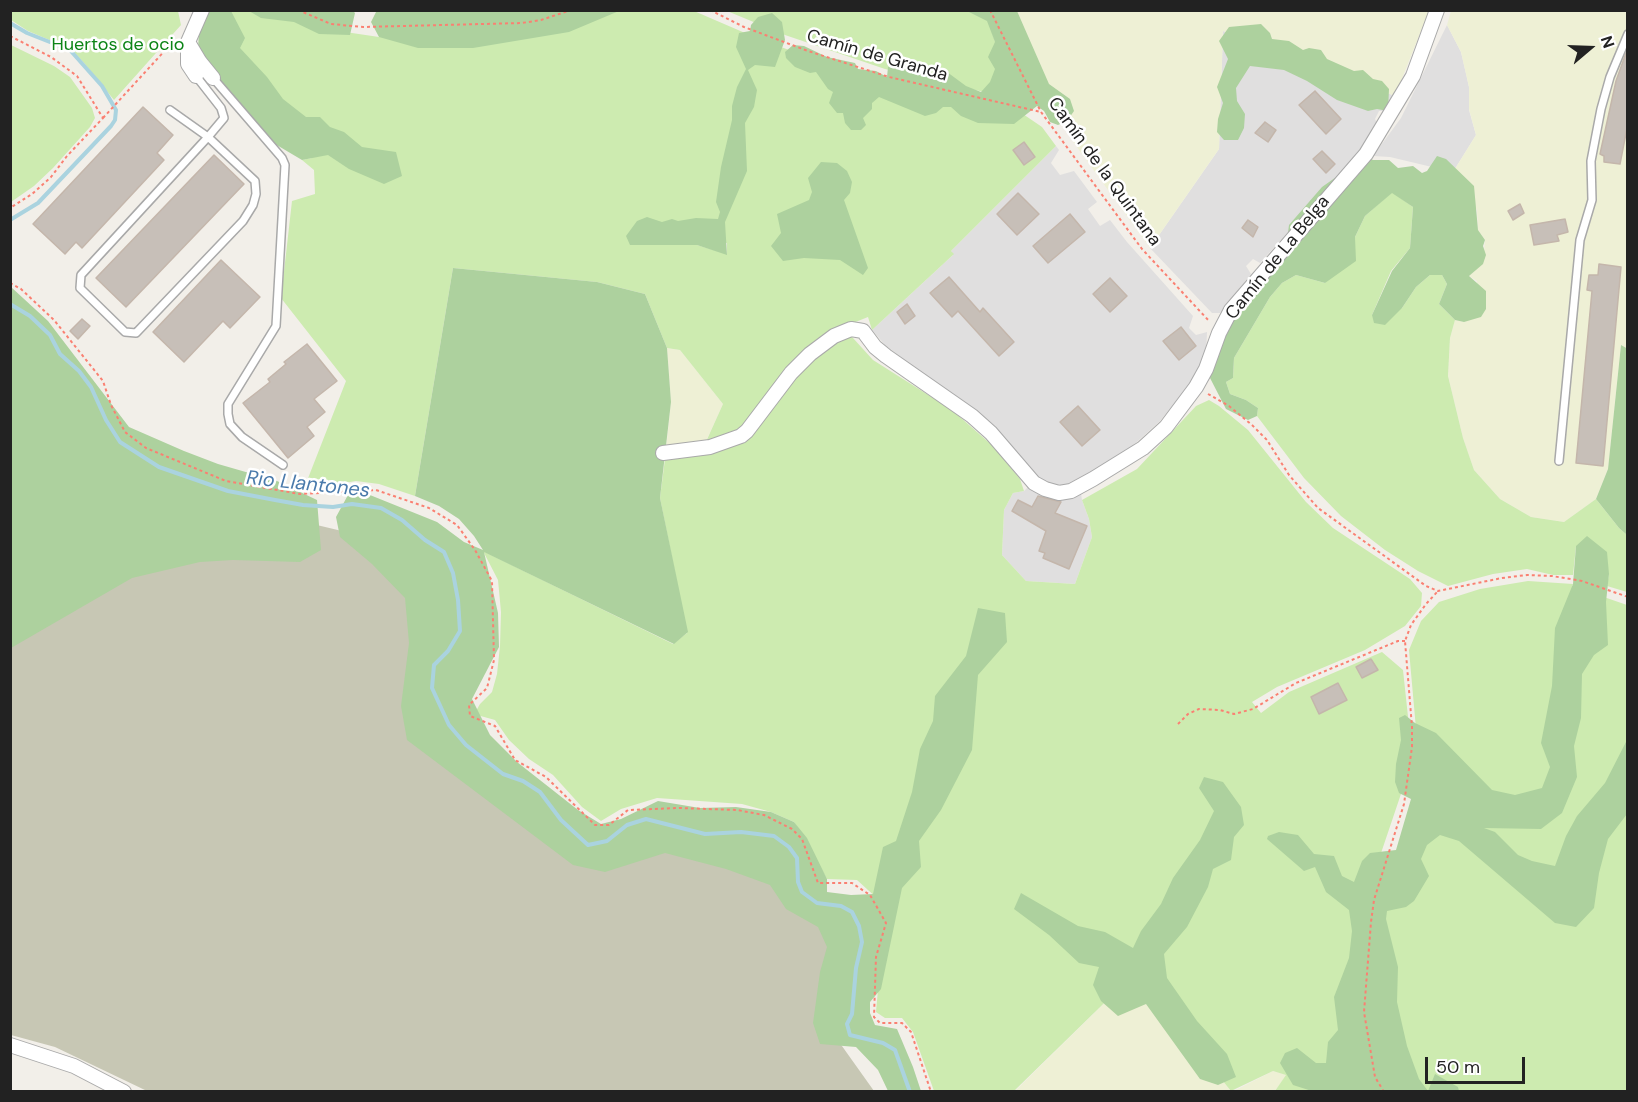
<!DOCTYPE html>
<meta charset="utf-8">
<style>
body{margin:0}
#map{position:relative;width:1638px;height:1102px;overflow:hidden;background:#f2efe9;font-family:"DM Sans",sans-serif}
canvas{display:block}
.frame{position:absolute;inset:0;border:12px solid #222;pointer-events:none}
.north{position:absolute;left:1560px;top:18px;width:60px;height:60px;-webkit-text-stroke:4px #fff;paint-order:stroke;rotate:71deg;font-size:16px;font-weight:700;line-height:24px;text-align:center;color:#222}
.north::after{content:'';display:block;margin:auto;width:21px;height:27px;background:#222;clip-path:polygon(50% 0,100% 100%,50% 72%,0 100%)}
.scale{position:absolute;left:1425px;top:1057px;width:100px;height:27px;box-sizing:border-box;border:3px solid #222;border-top:0;padding-left:8px;font-size:18px;line-height:21px;white-space:nowrap;color:#222;-webkit-text-stroke:4px #fff;paint-order:stroke}
</style>
<div id="map">
<canvas width="1638" height="1102"></canvas>
<div class="frame"></div>
<div class="north">N</div>
<div class="scale">50 m</div>
</div>
<script>
const c = document.querySelector('canvas').getContext('2d');
c.lineJoin = 'round';
function fillPath(path, color) { c.fillStyle = color; c.fill(path, 'evenodd'); }
const shape = rows => new Path2D(rows.map(r => 'M' + r).join(''));
function stroke(path, color, width, dash) { c.strokeStyle = color; c.lineWidth = width; c.lineCap = dash ? 'butt' : 'round'; c.setLineDash(dash || []); c.stroke(path); }
function drawText(font, color, halo, rows, align = 'center') {
  c.font = font + ' "DM Sans",sans-serif'; c.lineWidth = 5; c.setLineDash([]); c.textBaseline = 'middle'; c.strokeStyle = halo; c.fillStyle = color; for (const [text, x, y, turn = 0] of rows) {
    c.save(); c.translate(x, y); c.rotate((+turn || 0) * Math.PI / 180); c.textAlign = isNaN(turn) ? turn : align; if (halo) c.strokeText(text, 0, 0); c.fillText(text, 0, 0); c.restore();
  }
}
fillPath(shape([
 [1447,25,1461,52,1469,87,1469,110,1476,135,1453,172,1390,157,1373,156,1401,118],
 [1223,31,1395,96,1388,111,1379,111,1375,119,1380,130,1260,263,1253,259,1246,266,1251,274,1220,313,1212,313,1150,248,1219,149],
 [1056,146,1059,150,1051,163,1060,175,1074,171,1097,202,1088,209,1100,226,1110,220,1127,242,1193,316,1189,328,1196,335,1207,332,1206,357,1185,391,1160,421,1128,450,1079,480,1082,500,1089,519,1092,537,1075,584,1026,581,1002,555,1004,510,1013,493,1024,491,1038,477,1000,434,885,345,872,330,953,255,951,251]
]), '#e0dfdf');
fillPath(shape([
 [208,499,367,537,429,601,520,813,669,844,767,854,842,924,832,1032,874,1091,147,1091,55,1047,11,1035,10,580]
]), '#c7c7b4');
fillPath(shape([
 [1000,11,1429,11,1395,96,1223,31,1219,149,1150,248,1074,143,1044,94],
 [1451,11,1626,11,1627,349,1621,345,1608,469,1596,499,1564,522,1531,517,1500,499,1474,470,1463,438,1448,376,1450,338,1455,320,1464,322,1477,281,1469,276,1483,263,1485,240,1478,230,1477,210,1453,172,1476,135,1469,109,1469,87,1461,52,1447,25],
 [667,348,680,350,723,404,700,454,665,459,671,402],
 [1135,973,1231,1091,1014,1092],
 [1273,1071,1287,1075,1275,1091,1232,1092]
]), '#eef0d5');
fillPath(shape([
 [10,11,178,11,181,25,114,100,84,63,71,49,28,31,11,20],
 [211,11,280,11,325,29,379,37,595,11,694,11,759,39,822,62,1020,112,1042,127,1056,146,951,251,954,254,872,330,868,317,843,327,873,360,952,410,994,447,1020,479,1024,491,1013,493,1004,510,1002,555,1026,581,1075,584,1092,537,1089,519,1082,500,1137,469,1196,406,1209,400,1219,406,1248,430,1306,502,1333,528,1410,579,1422,593,1421,606,1405,626,1365,650,1277,687,1252,702,1261,713,1289,692,1382,652,1403,670,1409,726,1404,785,1378,862,1372,1091,1275,1091,1286,1075,1273,1071,1231,1091,1135,973,1014,1091,934,1091,913,1032,902,1018,885,1018,876,1012,881,956,879,900,857,880,827,879,794,822,771,812,742,804,657,798,621,809,601,821,582,807,553,775,529,759,509,740,495,720,477,715,476,711,480,704,492,692,497,674,500,646,501,612,498,580,483,551,673,644,687,633,660,498,665,459,700,455,723,404,680,350,667,348,645,294,597,282,453,268,415,496,379,484,356,481,332,485,305,486,346,381,281,298,292,201,315,194,314,170,302,160,312,158],
 [644,236,727,243,727,254,697,245,631,245],
 [727,11,985,11,1014,99,885,69,785,35],
 [11,45,54,66,70,77,92,108,95,118,90,127,53,168,34,186,11,202],
 [1392,192,1413,207,1410,248,1391,271,1372,315,1402,308,1416,287,1430,275,1442,275,1447,284,1439,304,1455,320,1450,338,1448,376,1463,438,1474,470,1500,499,1531,517,1564,522,1596,499,1619,528,1627,535,1627,592,1607,586,1609,574,1576,546,1573,575,1553,575,1527,569,1493,574,1448,586,1418,571,1385,550,1341,516,1304,478,1257,416,1258,408,1246,400,1230,394,1226,382,1233,378,1234,358,1270,297,1282,283,1296,275,1325,283,1355,237,1365,216],
 [1528,581,1573,584,1572,586,1627,605,1627,1091,1390,1091,1375,941,1414,795,1417,740,1409,650,1421,621,1439,602,1480,589]
]), '#cdebb0');
fillPath(shape([
 [377,10,492,11,619,11,569,32,473,48,418,48,379,37,371,22],
 [206,11,231,11,245,38,240,48,267,77,283,99,306,117,320,117,330,127,344,132,362,147,396,152,402,176,384,184,349,169,328,155,302,160,275,144,211,73,198,49,199,30],
 [353,11,355,13,350,35,319,34,294,22,261,18,249,11],
 [967,11,1017,11,1049,84,1070,99,1074,111,1067,121,1058,125,1050,122,1044,111,1037,106,1014,124,978,123,961,116,951,107,943,107,936,113,925,116,879,97,872,103,872,109,863,118,866,125,861,130,851,130,845,123,843,113,837,113,829,103,833,92,828,89,816,72,810,73,795,67,786,58,785,52,793,45,804,46,827,57,855,63,858,69,876,71,887,77,888,67,901,63,932,75,947,72,966,86,981,92,990,82,995,69,988,57,995,42,987,21],
 [772,13,782,22,785,40,775,67,755,65,748,70,757,90,754,107,745,123,747,171,725,222,727,255,697,245,630,245,626,236,637,221,647,217,662,222,672,219,678,221,696,218,718,219,720,212,716,202,721,167,732,120,732,106,737,87,746,69,736,47,739,33,750,31,751,25,758,17],
 [1261,24,1270,33,1272,39,1289,41,1303,50,1309,48,1321,50,1327,59,1354,71,1363,70,1373,79,1382,81,1389,89,1388,111,1377,109,1368,111,1337,100,1307,81,1284,70,1250,66,1236,88,1237,101,1245,114,1244,128,1238,140,1224,140,1217,132,1218,119,1223,103,1217,87,1228,59,1219,41,1229,27],
 [1366,156,1373,160,1389,160,1398,168,1413,166,1422,173,1427,171,1437,156,1446,159,1474,186,1478,230,1485,240,1483,246,1486,255,1483,264,1469,276,1486,291,1486,309,1481,317,1464,322,1455,320,1439,304,1447,284,1442,275,1430,275,1416,287,1402,308,1385,325,1374,323,1372,315,1392,271,1410,248,1413,207,1392,193,1365,216,1355,237,1356,261,1325,283,1296,275,1282,283,1270,297,1234,358,1233,378,1226,382,1230,394,1246,400,1258,408,1257,416,1248,420,1226,409,1210,378,1214,345,1287,240,1289,225,1322,187],
 [821,162,837,163,847,171,852,182,850,193,844,200,868,268,863,275,840,260,804,258,783,261,771,246,781,233,777,214,809,200,812,192,808,178],
 [453,268,597,282,645,294,667,348,671,402,660,498,688,632,674,644,484,552,498,613,499,647,472,699,490,735,517,762,578,810,601,824,621,819,658,801,700,808,736,807,771,812,794,822,807,838,827,879,827,892,851,895,873,894,883,847,896,841,912,792,920,749,933,721,935,696,966,656,978,608,1005,613,1007,642,978,675,972,750,941,810,919,841,921,867,902,888,881,989,870,1002,870,1013,875,1025,897,1029,913,1067,921,1091,888,1091,878,1070,856,1047,820,1044,813,1023,820,972,827,947,818,927,786,909,770,885,726,869,665,853,605,872,573,865,407,740,401,706,409,643,405,598,372,564,340,537,336,517,348,495,360,491,437,522,464,542,483,550,474,536,459,519,439,506,415,496],
 [11,287,48,321,129,427,184,451,218,464,277,481,317,500,321,550,300,562,233,560,200,562,132,578,11,648],
 [1621,345,1628,349,1627,535,1619,528,1596,499,1608,469],
 [1587,536,1607,552,1609,574,1606,602,1608,645,1594,655,1582,674,1581,718,1574,746,1577,777,1562,813,1541,829,1484,828,1495,832,1518,855,1532,861,1555,866,1566,836,1577,816,1605,783,1627,740,1627,814,1608,839,1599,873,1594,908,1576,927,1555,923,1459,841,1440,835,1427,845,1421,859,1429,876,1414,901,1406,907,1387,911,1386,919,1398,967,1397,1002,1407,1046,1419,1079,1428,1091,1435,1074,1458,1087,1459,1091,1315,1092,1293,1085,1280,1063,1285,1053,1297,1048,1316,1063,1326,1063,1328,1042,1338,1030,1334,997,1349,958,1352,931,1349,910,1326,892,1315,867,1304,871,1267,839,1268,836,1279,832,1298,835,1314,854,1334,856,1342,876,1354,882,1362,861,1370,853,1396,850,1411,799,1399,793,1395,782,1396,764,1401,740,1399,718,1405,715,1415,723,1436,733,1492,790,1515,795,1542,788,1550,767,1541,743,1552,686,1555,628,1573,584,1576,546],
 [1204,777,1223,782,1241,807,1244,825,1234,837,1231,860,1213,869,1208,887,1187,927,1164,954,1167,978,1197,1021,1227,1054,1236,1077,1218,1085,1200,1079,1146,1004,1118,1016,1101,1001,1093,985,1099,967,1079,963,1049,935,1014,909,1021,893,1078,926,1105,932,1133,948,1141,931,1161,904,1173,878,1200,840,1214,811,1199,788]
]), '#add19e');
stroke(shape([
 [10,23,27,33,70,50,102,86,116,110,115,120,111,126,38,203,10,220],
 [10,304,30,316,50,335,60,354,79,371,91,387,106,420,120,442,159,467,228,491,275,500,303,505,333,507,352,504,381,508,402,520,425,540,444,552,453,573,458,600,460,631,448,651,434,665,432,688,449,725,466,745,503,774,523,781,540,792,561,820,588,845,607,841,627,825,646,819,705,834,741,832,774,836,789,847,797,858,798,882,802,892,817,903,841,906,852,912,859,926,862,942,856,968,852,1014,847,1024,850,1035,883,1043,895,1050,910,1092]
]), '#aad3df', 4);
const building = shape([
 [1626,53,1628,54,1628,123,1620,164,1604,162,1604,156,1600,154,1616,81,1626,53],
 [1315,91,1341,119,1326,134,1299,105,1315,91],
 [143,107,173,135,157,153,164,160,82,248,76,242,65,254,33,224,143,107],
 [1265,122,1276,130,1268,142,1255,133,1265,122],
 [1024,142,1035,157,1024,165,1013,150,1024,142],
 [1322,151,1335,164,1326,173,1313,159,1322,151],
 [214,155,244,184,126,307,96,278,214,155],
 [1018,193,1039,214,1017,235,997,214,1018,193],
 [1520,204,1524,213,1513,220,1508,211,1520,204],
 [1070,214,1085,232,1048,263,1033,246,1070,214],
 [1565,219,1568,232,1557,235,1559,241,1534,245,1530,225,1565,219],
 [1248,220,1258,227,1253,237,1242,228,1248,220],
 [221,260,260,297,230,328,223,321,184,362,153,332,221,260],
 [1599,264,1621,267,1603,466,1576,463,1592,291,1587,290,1589,275,1598,275,1599,264],
 [949,277,980,312,983,308,1014,342,999,356,958,311,952,317,930,293,949,277],
 [1110,278,1127,296,1110,312,1093,294,1110,278],
 [907,304,915,316,905,324,897,312,907,304],
 [82,319,90,326,78,339,70,331,82,319],
 [1181,327,1196,346,1179,360,1163,341,1181,327],
 [307,344,337,381,314,399,325,412,307,427,314,436,288,458,243,403,270,382,268,379,286,364,284,362,307,344],
 [1078,406,1100,430,1082,446,1060,422,1078,406],
 [1038,496,1061,502,1055,513,1087,526,1069,569,1043,558,1045,553,1039,551,1046,531,1012,511,1018,500,1032,507,1038,496],
 [1371,659,1378,670,1362,678,1356,667,1371,659],
 [1338,683,1347,700,1319,714,1311,697,1338,683]
]);
fillPath(building, '#c7bfb8');
stroke(building, '#c4b6ab', 1.5);
const service = shape([
 [213,78,282,158,285,165,276,326,228,404,228,414,230,424,242,437,283,465],
 [170,110,208,137,255,181,256,194,253,205,243,221,136,333,125,332,80,288,81,275,208,137,224,118,221,108,196,76],
 [1559,461,1580,240,1592,200,1591,161,1601,109,1610,77,1628,34]
]);
const minor = shape([
 [202,10,188,42,200,62,213,78],
 [188,42,188,64,196,76],
 [663,453,710,447,741,436,747,431,791,373,810,354,834,336,851,329,863,331,875,347,886,356,972,416,991,433,1034,483,1045,489,1059,493,1071,491,1093,479,1143,448,1166,427,1196,387,1206,369,1219,333,1231,310,1366,154,1413,76,1437,10],
 [10,1045,74,1066,124,1092]
]);
stroke(service, '#a9a9a9', 10);
stroke(minor, '#a9a9a9', 16);
stroke(shape([
 [298,10,331,24,363,27,522,23,541,20,571,10],
 [710,10,744,27,808,51,889,77,1041,112],
 [990,10,1041,112,1142,249,1210,322],
 [10,36,51,57,77,76,103,118,67,156,51,177,32,194,10,208],
 [103,118,170,45,174,44],
 [10,283,21,289,54,320,103,381,111,405,125,432,146,448,226,481,300,494,376,490,429,508,457,525,475,550,492,581,494,660,487,688,469,705,470,716,495,726,515,760,546,777,595,825,609,825,628,810,679,808,737,810,764,815,792,829,802,839,818,883,852,883,870,895,886,923,876,957,874,1017,880,1023,902,1023,911,1032,931,1092],
 [1208,394,1229,406,1252,425,1267,440,1289,475,1318,508,1426,586,1438,591,1502,578,1527,575,1552,576,1582,581,1628,597],
 [1178,724,1188,714,1199,709,1220,710,1234,714,1253,709,1296,683,1398,641,1405,641],
 [1384,1092,1375,1077,1364,1012,1371,922,1374,900,1404,804,1412,747,1412,727,1405,641,1411,625,1426,604,1438,591]
]), '#fa8072', 2, [3, 3]);
stroke(service, '#fff', 7);
stroke(minor, '#fff', 14);
drawText('18px', '#0c8416', '#fff', [
 ["Huertos de ocio",118,45]
]);
drawText('18px', '#222', '#fff', [
 ["Camín de Granda",877,56,16],
 ["Camín de la Quintana",1104,172,54],
 ["Camín de La Belga",1278,258,-51]
]);
drawText('italic 20px', '#4a7aab', '#fff', [
 ["Rio Llantones",308,485,6]
]);
</script>
